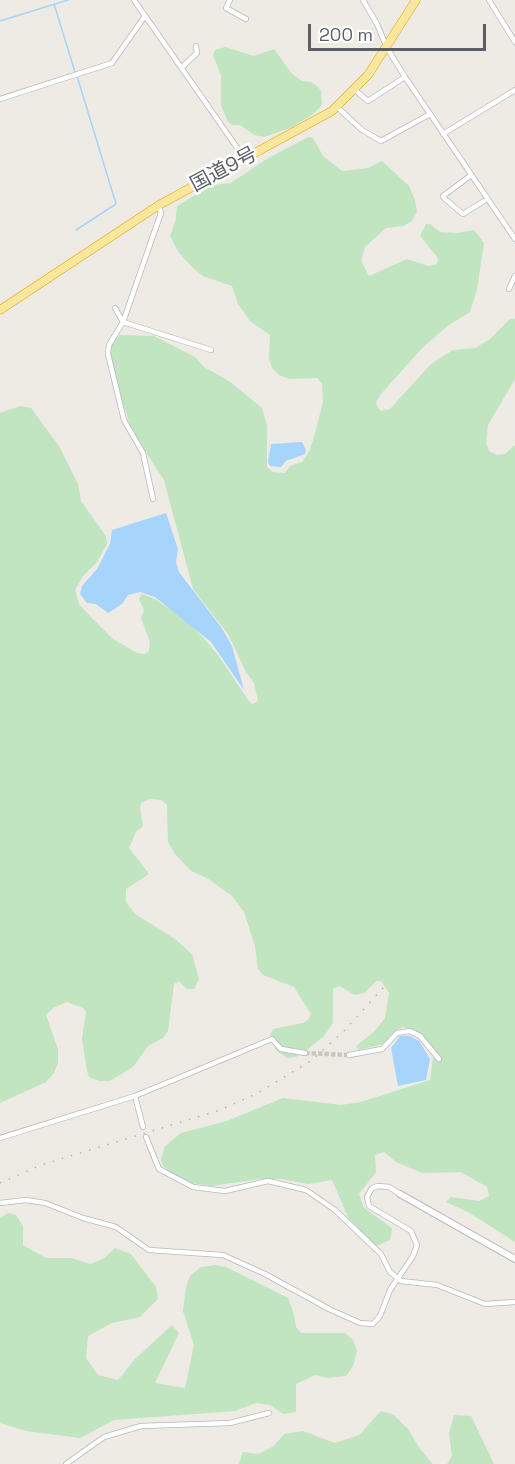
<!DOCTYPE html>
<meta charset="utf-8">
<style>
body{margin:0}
#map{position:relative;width:515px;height:1464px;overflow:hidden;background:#edebe3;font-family:"Space Grotesk",sans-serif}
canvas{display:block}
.scale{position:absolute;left:308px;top:24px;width:178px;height:27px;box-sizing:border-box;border:3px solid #5b5f63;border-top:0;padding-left:8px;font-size:18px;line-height:21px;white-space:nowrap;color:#5b5f63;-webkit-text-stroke:4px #fff;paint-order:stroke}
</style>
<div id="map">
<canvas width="515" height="1464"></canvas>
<div class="scale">200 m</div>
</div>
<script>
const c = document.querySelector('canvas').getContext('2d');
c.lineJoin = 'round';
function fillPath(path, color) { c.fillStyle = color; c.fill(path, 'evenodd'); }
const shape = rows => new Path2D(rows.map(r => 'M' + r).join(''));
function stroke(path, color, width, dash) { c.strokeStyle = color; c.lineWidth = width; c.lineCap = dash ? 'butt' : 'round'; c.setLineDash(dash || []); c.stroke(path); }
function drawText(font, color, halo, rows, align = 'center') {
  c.font = font + ' "Space Grotesk","Noto Sans JP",sans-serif'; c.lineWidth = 5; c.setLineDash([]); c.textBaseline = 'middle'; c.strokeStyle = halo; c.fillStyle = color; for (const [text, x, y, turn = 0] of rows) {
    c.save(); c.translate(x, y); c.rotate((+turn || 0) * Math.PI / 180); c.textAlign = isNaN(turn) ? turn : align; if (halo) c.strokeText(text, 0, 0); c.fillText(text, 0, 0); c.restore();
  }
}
fillPath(shape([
 [225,47,254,56,274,49,292,74,302,81,311,82,318,87,321,91,322,105,312,115,290,128,264,137,254,135,240,125,233,125,228,122,221,105,221,75,213,55,215,50],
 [308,137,313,138,323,156,342,171,368,168,382,161,409,186,415,200,417,212,412,221,403,226,386,228,365,247,361,261,369,276,407,259,428,266,437,264,438,258,420,236,426,224,430,224,440,232,457,233,474,230,484,243,477,289,470,312,449,325,423,347,381,394,376,402,378,408,381,411,390,409,431,364,453,350,475,348,490,339,510,319,515,319,515,379,488,425,486,443,489,451,497,455,505,454,515,445,515,1242,468,1212,446,1202,451,1197,479,1201,489,1196,487,1187,461,1172,422,1173,396,1162,384,1152,375,1155,376,1172,359,1194,364,1208,392,1228,390,1240,376,1246,369,1241,348,1217,332,1180,308,1184,281,1179,259,1179,212,1186,191,1183,172,1174,163,1166,161,1159,165,1146,181,1133,227,1121,283,1098,341,1105,361,1102,430,1080,434,1049,417,1031,402,1027,394,1032,383,1044,359,1050,356,1046,374,1032,385,1018,389,993,381,981,377,981,364,993,355,995,339,986,333,989,333,1023,324,1036,307,1050,296,1057,287,1058,276,1050,270,1035,273,1029,303,1023,309,1019,311,1014,294,987,263,975,258,969,255,946,244,912,232,896,207,878,191,871,175,854,168,842,167,805,162,800,150,799,141,803,140,808,143,826,136,832,129,848,149,874,126,889,126,902,135,914,175,939,192,954,199,979,194,989,187,989,179,981,174,984,168,1031,163,1038,148,1046,133,1067,110,1081,99,1081,89,1077,87,1071,82,1039,86,1012,83,1008,67,1002,53,1008,46,1015,58,1049,58,1062,54,1073,46,1082,0,1103,0,413,20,406,31,408,59,446,78,484,81,501,106,536,107,544,97,562,83,576,75,590,79,604,87,613,113,639,137,653,145,654,149,651,150,642,141,618,144,610,139,599,142,594,155,599,191,624,218,655,248,700,252,704,258,701,254,683,246,672,228,634,193,589,164,480,132,431,110,361,110,347,112,341,120,335,154,336,195,357,204,367,229,381,262,408,267,425,267,467,273,472,285,473,290,466,302,462,309,452,314,437,323,402,322,384,317,378,289,379,279,375,272,368,269,359,270,335,250,321,238,304,232,286,203,276,193,268,179,253,170,236,176,219,177,206,212,185,231,183,265,160],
 [8,1213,16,1215,23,1226,23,1245,46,1258,71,1258,90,1264,103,1259,115,1248,131,1254,156,1287,158,1299,140,1317,112,1323,88,1336,86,1358,98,1375,118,1380,135,1359,172,1325,179,1333,155,1383,185,1388,194,1345,183,1311,186,1287,190,1276,201,1267,215,1265,226,1267,288,1298,294,1314,296,1327,301,1333,345,1333,353,1340,357,1351,353,1366,346,1376,328,1378,315,1375,296,1384,296,1412,283,1414,270,1405,256,1403,235,1411,114,1420,80,1438,26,1431,0,1423,0,1218],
 [381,1411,394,1415,408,1429,420,1449,433,1464,438,1464,239,1464,243,1452,258,1454,274,1446,284,1434,303,1431,335,1443,359,1435],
 [454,1415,471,1416,494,1464,447,1464,452,1456,449,1433]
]), '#c1e4c1');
fillPath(shape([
 [302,442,306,450,305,454,286,461,281,467,270,466,268,462,271,444],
 [166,513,178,549,176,562,179,572,221,627,232,646,244,690,211,642,155,597,140,592,128,595,122,604,108,613,96,604,87,603,80,594,82,586,97,569,110,544,112,530],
 [400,1036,410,1036,419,1041,427,1054,430,1059,426,1080,398,1086,391,1048]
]), '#a6d4fa');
stroke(shape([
 [54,4,75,72],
 [0,21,68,0],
 [76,230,116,204,77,76]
]), '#a6d4fa', 1.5);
stroke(shape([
 [305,1053,349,1055]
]), '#c8c8c3', 4.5, [4.5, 2]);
const minor = shape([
 [134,0,245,159],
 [230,0,226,8,246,19],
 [363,0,377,24,387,48,405,77,515,239],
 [489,0,515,42],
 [182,67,197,53,196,46],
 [355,90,368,101,405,77],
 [0,99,112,63,145,16],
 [337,107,362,130,381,141,430,114],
 [443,134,515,90],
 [470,176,443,196,445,199,463,214,484,201],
 [509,289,515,276],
 [115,308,123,322,211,350],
 [153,499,143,453,124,420,108,354,109,345,123,322,161,213,159,205],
 [349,1055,382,1049,397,1033,410,1031,420,1036,439,1059],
 [135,1096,143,1127],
 [146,1137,159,1169,193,1187,225,1191,268,1181,306,1190,335,1210,381,1254,390,1272,401,1281,437,1285,485,1304,515,1302],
 [0,1138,135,1096,272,1039,281,1049,305,1053],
 [0,1203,26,1200,45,1203,83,1218,116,1227,149,1250,223,1255,265,1274,329,1309,360,1323,373,1324,380,1316,390,1290,413,1256,417,1245,411,1231,369,1206,367,1197,372,1188,378,1186,389,1187,400,1194],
 [66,1464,104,1437,141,1426,230,1423,269,1413]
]);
const tertiary = shape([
 [400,1194,515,1259]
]);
const trunk = shape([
 [0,310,159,205,332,111,368,75,416,0]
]);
stroke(minor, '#b6b9bd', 6);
stroke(tertiary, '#b6b9bd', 8);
stroke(trunk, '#e4a50c', 9);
stroke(minor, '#fff', 4.5);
stroke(tertiary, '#fff', 6);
stroke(trunk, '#f9e79e', 8);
stroke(shape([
 [0,1183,41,1165,220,1110,258,1093,312,1060,343,1032,384,987]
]), '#b2b3b3', 1.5, [1.5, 8]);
drawText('20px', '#5b5f63', '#fff', [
 ["国道9号",224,170,-28]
]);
</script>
